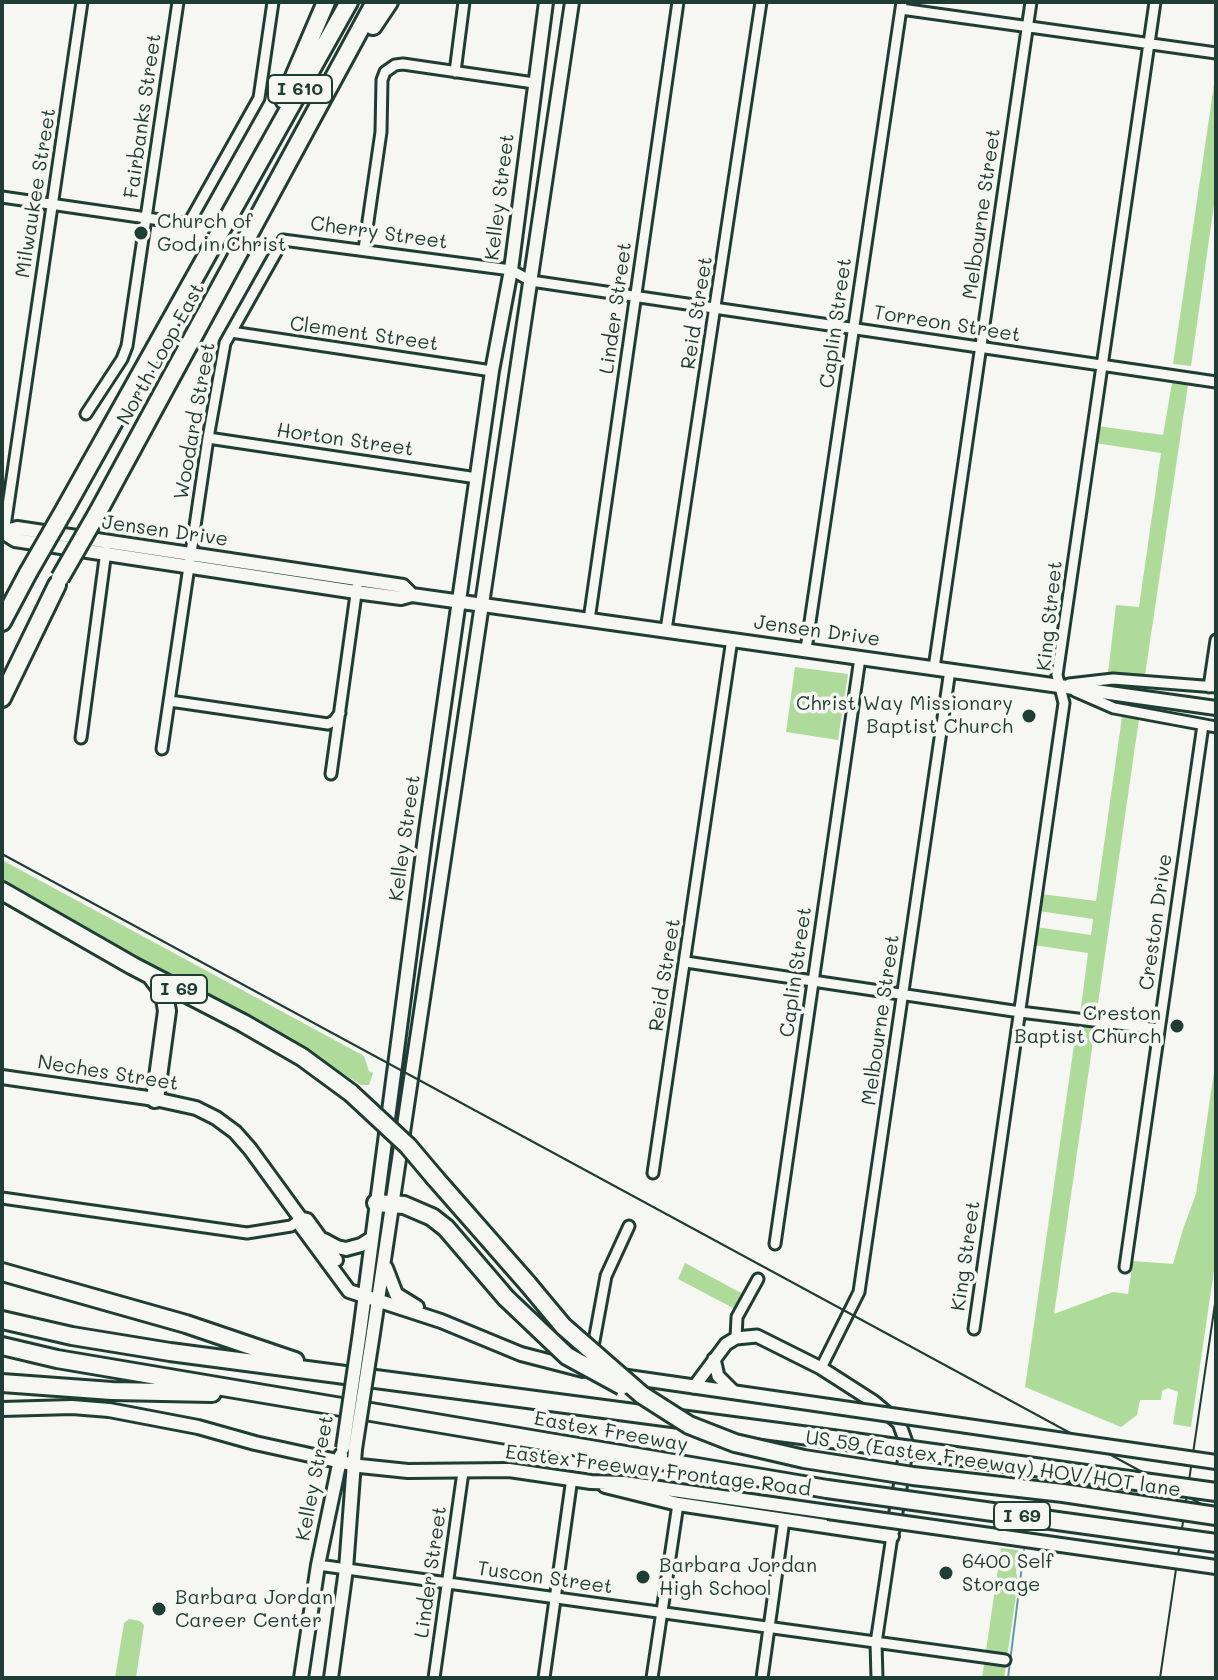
<!DOCTYPE html>
<style>
body{margin:0}
#map{position:relative;width:1218px;height:1680px;overflow:hidden;background:#f6f6f2;font-family:Mali,sans-serif}
canvas{display:block}
.frame{position:absolute;inset:0;border:4px solid #1f3d34;pointer-events:none}
</style>
<div id="map">
<canvas width="1218" height="1680"></canvas>
<div class="frame"></div>
</div>
<script>
const c = document.querySelector('canvas').getContext('2d');
c.lineJoin = 'round';
function fillPath(path, color) { c.fillStyle = color; c.fill(path, 'evenodd'); }
const shape = rows => new Path2D(rows.map(r => 'M' + r).join(''));
function stroke(path, color, width, dash) { c.strokeStyle = color; c.lineWidth = width; c.lineCap = dash ? 'butt' : 'round'; c.setLineDash(dash || []); c.stroke(path); }
function drawText(font, color, halo, rows, align = 'center') {
  c.font = font + ' Mali,sans-serif'; c.lineWidth = 7; c.setLineDash([]); c.textBaseline = 'middle'; c.strokeStyle = halo; c.fillStyle = color; for (const [text, x, y, turn = 0] of rows) {
    c.save(); c.translate(x, y); c.rotate((+turn || 0) * Math.PI / 180); c.textAlign = isNaN(turn) ? turn : align; if (halo) c.strokeText(text, 0, 0); c.fillText(text, 0, 0); c.restore();
  }
}
fillPath(shape([
 [1216,71,1216,191,1191,366,1173,364],
 [1172,383,1188,385,1145,675,1108,673,1116,605,1139,607,1161,453,1095,443,1097,426,1163,435],
 [795,667,848,674,838,740,786,732],
 [1122,717,1139,719,1096,1017,1080,1015,1088,953,1033,945,1036,927,1091,935,1093,919,1039,911,1041,894,1096,901],
 [2,860,364,1056,369,1071,373,1073,369,1085,361,1085,294,1042,2,884],
 [1077,1024,1095,1027,1054,1314,1113,1292,1128,1294,1133,1261,1173,1264,1183,1229,1196,1194,1216,1058,1216,1257,1191,1427,1173,1424,1178,1392,1168,1388,1162,1391,1161,1400,1140,1400,1137,1415,1121,1427,1025,1387],
 [685,1263,743,1294,735,1309,678,1279],
 [1001,1548,1018,1550,1016,1572,1018,1582,1004,1678,982,1678],
 [129,1619,140,1621,144,1625,136,1678,115,1678,124,1623]
]), '#aedb99');
stroke(shape([
 [1008,1678,1024,1550]
]), '#609aa1', 2);
const minor = shape([
 [901,9,1216,53],
 [455,72,464,2],
 [2,197,181,223,190,221,259,98,273,2],
 [364,249,381,132,382,80,385,72,395,65,403,64,534,83],
 [231,332,492,371],
 [86,414,122,359,127,346,178,2],
 [208,438,477,478],
 [4,533,82,2],
 [589,620,678,2],
 [666,630,761,2],
 [806,649,902,2],
 [934,668,1031,2],
 [1069,684,1113,679,1216,687],
 [1209,687,1216,640],
 [1075,691,1114,708,1216,727],
 [170,701,328,724,334,721,340,713],
 [81,738,106,551],
 [162,749,208,438,225,343,283,240,511,270,531,281,1216,382],
 [331,774,357,587],
 [686,962,1020,1012,1159,1029],
 [653,1173,732,639],
 [2,1198,247,1233,291,1226,301,1219],
 [775,1244,860,658],
 [1125,1267,1203,725],
 [974,1329,1064,703,1057,675,1155,2],
 [736,1338,737,1317,758,1279],
 [592,1352,606,1276,629,1226],
 [821,1368,859,1292,950,670],
 [318,1565,1005,1660],
 [434,1678,463,1472],
 [544,1678,572,1478],
 [652,1678,678,1504],
 [762,1678,784,1520],
 [877,1678,876,1643,892,1536]
]);
const tertiary = shape([
 [714,1359,718,1376,734,1392],
 [694,1387,726,1344,736,1338,757,1336,821,1368,874,1402,899,1423,907,1445,893,1530]
]);
const secondary = shape([
 [2,532,17,528,403,586,412,595],
 [4,533,15,540,356,592,401,598,412,595,1216,708],
 [2,1077,155,1099,196,1108,216,1118,235,1132,250,1149,301,1219,301,1226,349,1291,441,1321,521,1354,583,1370],
 [303,1219,307,1220,336,1260],
 [324,1240,337,1247,346,1249,361,1245,372,1238],
 [386,1268,396,1294,417,1307],
 [360,1332,425,837,492,371,511,270,546,2],
 [373,1333,572,2],
 [621,1376,836,1407],
 [2,1409,72,1407,109,1410,198,1427,255,1443,360,1466,408,1471,509,1470,591,1482,624,1483,828,1512],
 [605,1486,678,1504,892,1536],
 [301,1678,318,1565,341,1455],
 [331,1678,346,1569,355,1449]
]);
const motorway = shape([
 [373,26,389,2],
 [284,100,326,2],
 [66,507,349,2],
 [98,512,375,2],
 [2,622,28,573],
 [2,698,57,585],
 [2,891,133,966,243,1023,302,1057,351,1093],
 [152,977,164,993,167,1011,155,1099],
 [435,1178,528,1284],
 [376,1203,404,1205,432,1217,446,1228,506,1298],
 [2,1272,186,1324,295,1361],
 [2,1320,72,1336,170,1352,832,1439],
 [2,1346,57,1359,827,1489],
 [2,1383,112,1391,212,1393]
]);
stroke(minor, '#1f3d34', 15);
stroke(tertiary, '#1f3d34', 17);
stroke(secondary, '#1f3d34', 18);
stroke(motorway, '#1f3d34', 22);
stroke(minor, '#f6f6f2', 9);
stroke(tertiary, '#f6f6f2', 11);
stroke(secondary, '#f6f6f2', 12);
stroke(motorway, '#f6f6f2', 16);
stroke(shape([
 [2,854,1216,1512],
 [1160,1678,1216,1297]
]), '#1f3d34', 2);
const secondaryBridge = shape([
 [836,1407,1216,1462],
 [343,1448,360,1332],
 [355,1449,373,1333],
 [828,1512,1216,1567]
]);
const motorwayBridge = shape([
 [28,573,66,507],
 [60,578,98,512],
 [351,1093,408,1146,435,1178],
 [528,1284,563,1326,642,1395,689,1425,735,1443,804,1459,913,1476,1063,1493,1216,1516],
 [506,1298,567,1356,622,1386],
 [832,1439,1216,1492],
 [827,1489,1216,1543]
]);
stroke(secondaryBridge, '#1f3d34', 18, []);
stroke(motorwayBridge, '#1f3d34', 22, []);
stroke(secondaryBridge, '#f6f6f2', 12);
stroke(motorwayBridge, '#f6f6f2', 16);
for (const [x, y, r, color] of [
 [141,233,8,"#1f3d34"],
 [1029,716,8,"#1f3d34"],
 [1177,1026,8,"#1f3d34"],
 [946,1573,8,"#1f3d34"],
 [643,1577,8,"#1f3d34"],
 [159,1609,8,"#1f3d34"]
]) { const dot = new Path2D(); dot.arc(x, y, r, 0, 2 * Math.PI); c.fillStyle = color; c.fill(dot); stroke(dot, '#f6f6f2', 3); }
for (const [x, y, w] of [
 [300,89,64],
 [179,989,56],
 [1022,1516,56]
]) { const box = new Path2D(); box.roundRect(x - w / 2, y - 14, w, 28, 6); c.fillStyle = '#f6f6f2'; c.fill(box); stroke(box, '#1f3d34', 2); }
drawText('bold 18px', '#1f3d34', null, [
 ["I 610",300,89],
 ["I 69",179,989],
 ["I 69",1022,1516]
]);
drawText('20px', '#1f3d34', '#f6f6f2', [
 ["Fairbanks Street",143,116,-82],
 ["Milwaukee Street",36,193,-81],
 ["Kelley Street",500,197,-83],
 ["Melbourne Street",982,214,-82],
 ["Cherry Street",379,233,8],
 ["Linder Street",616,308,-82],
 ["Reid Street",697,313,-81],
 ["Caplin Street",836,323,-82],
 ["Torreon Street",947,324,9],
 ["Clement Street",364,334,8],
 ["North Loop East",161,354,-61],
 ["Woodard Street",195,421,-80],
 ["Horton Street",345,440,8],
 ["Jensen Drive",165,531,8],
 ["King Street",1050,616,-84],
 ["Jensen Drive",817,631,8],
 ["Kelley Street",405,838,-82],
 ["Creston Drive",1156,922,-82],
 ["Caplin Street",796,972,-82],
 ["Reid Street",665,975,-81],
 ["Melbourne Street",881,1020,-82],
 ["Neches Street",108,1073,9],
 ["King Street",966,1256,-82],
 ["Eastex Freeway",611,1432,10],
 ["US 59 (Eastex Freeway) HOV/HOT lane",993,1464,8],
 ["Eastex Freeway Frontage Road",658,1471,7],
 ["Kelley Street",315,1478,-79],
 ["Linder Street",431,1572,-82],
 ["Tuscon Street",545,1578,8]
]);
drawText('20px', '#1f3d34', '#f6f6f2', [
 ["Church of",157,222],
 ["God in Christ",157,245],
 ["Christ Way Missionary",1013,704,"right"],
 ["Baptist Church",1013,727,"right"],
 ["Creston",1161,1014,"right"],
 ["Baptist Church",1161,1037,"right"],
 ["6400 Self",962,1562],
 ["Storage",962,1585],
 ["Barbara Jordan",659,1566],
 ["High School",659,1589],
 ["Barbara Jordan",175,1598],
 ["Career Center",175,1621]
], 'left');
</script>
